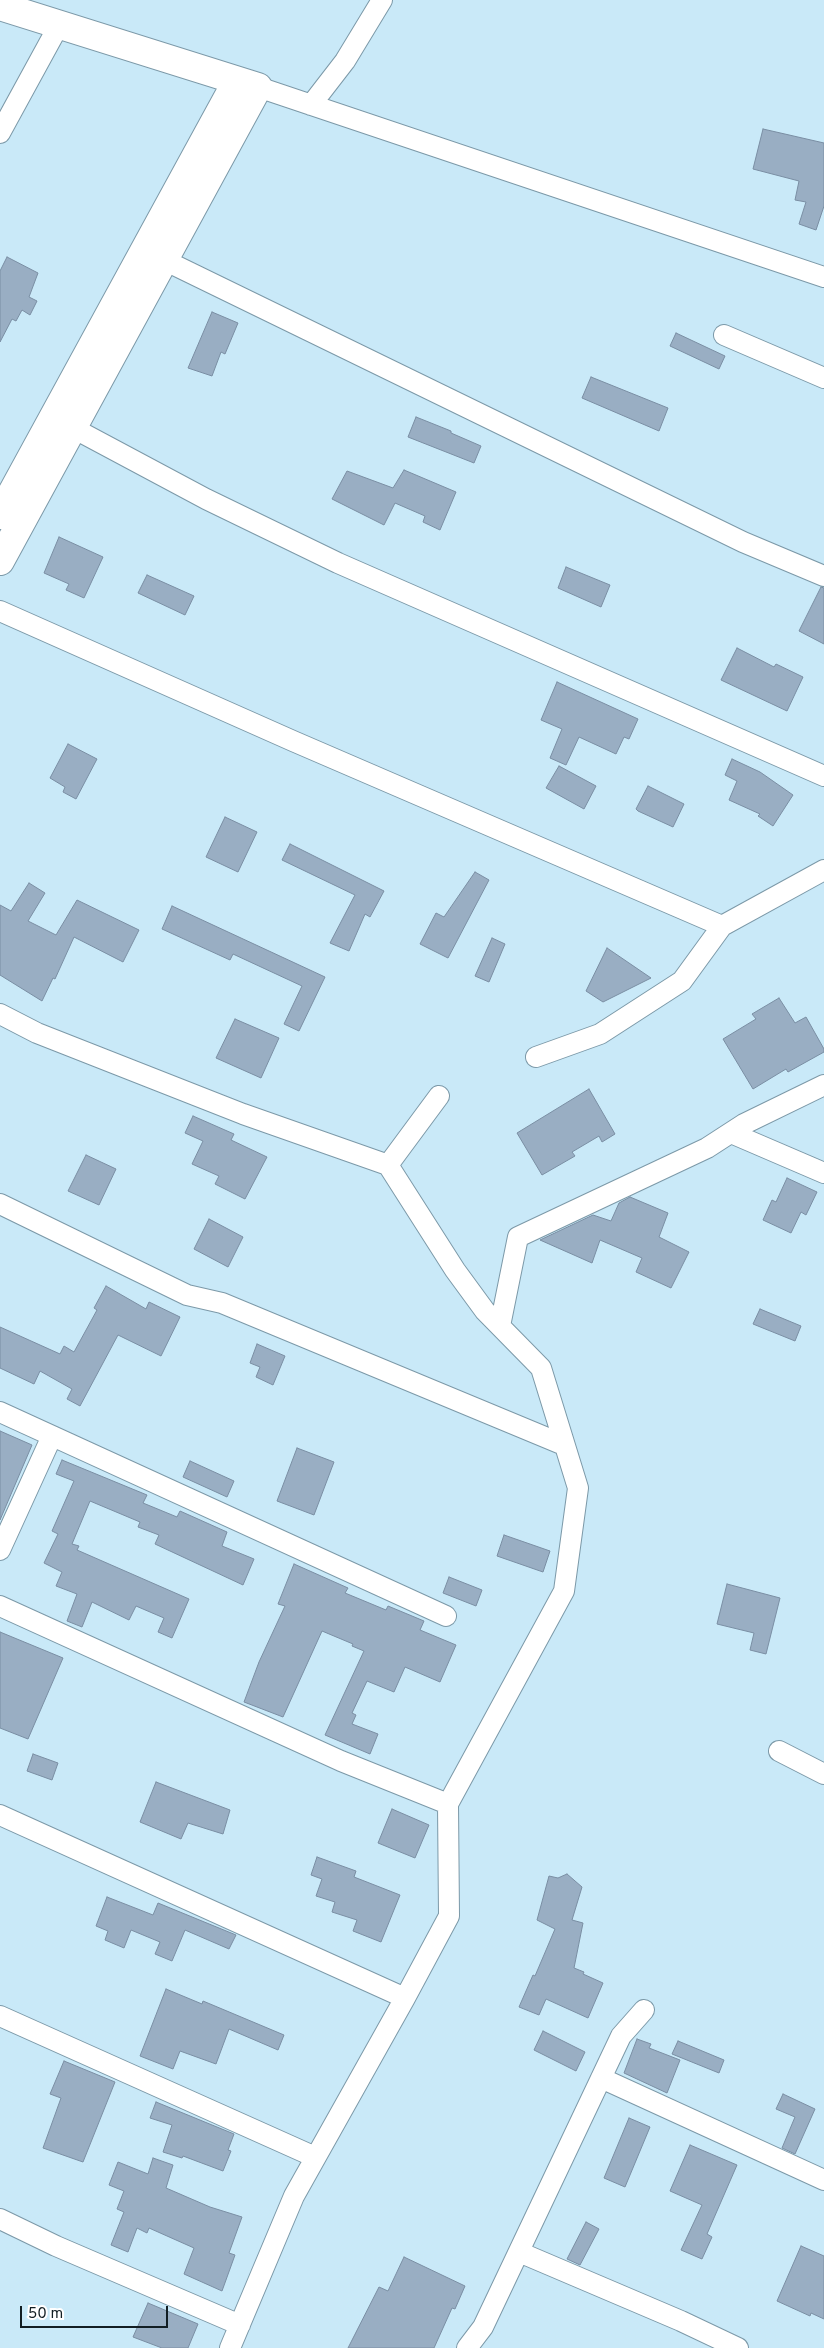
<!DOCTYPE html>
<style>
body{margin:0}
#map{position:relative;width:824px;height:2348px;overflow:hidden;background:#c9e9f8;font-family:Overpass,sans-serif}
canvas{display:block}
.scale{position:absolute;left:20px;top:2306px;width:148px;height:22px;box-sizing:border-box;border:2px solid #121e23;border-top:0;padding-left:6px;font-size:15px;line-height:18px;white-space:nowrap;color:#121e23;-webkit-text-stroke:4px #fff;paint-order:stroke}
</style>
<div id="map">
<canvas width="824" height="2348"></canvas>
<div class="scale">50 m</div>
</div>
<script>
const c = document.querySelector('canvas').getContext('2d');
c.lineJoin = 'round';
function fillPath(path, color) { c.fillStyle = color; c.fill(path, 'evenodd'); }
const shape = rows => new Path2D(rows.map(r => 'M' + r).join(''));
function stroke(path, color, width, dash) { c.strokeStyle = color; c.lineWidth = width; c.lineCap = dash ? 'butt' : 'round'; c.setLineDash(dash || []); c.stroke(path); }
const building = shape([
 [763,129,824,143,824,206,816,230,799,224,806,202,795,200,799,181,753,169,763,129],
 [7,257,38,273,29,297,37,301,30,315,22,310,16,321,12,319,0,342,0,271,7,257],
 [212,312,238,323,225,354,221,352,212,376,188,368,212,312],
 [676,333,725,356,719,369,670,346,676,333],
 [591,377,668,408,659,431,582,398,591,377],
 [416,417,451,431,451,433,481,446,474,463,408,437,416,417],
 [404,470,456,492,440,530,423,522,425,516,395,503,384,525,332,499,347,471,393,488,404,470],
 [59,537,103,557,84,598,66,590,69,584,44,573,59,537],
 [566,567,610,585,601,607,558,588,566,567],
 [147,575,194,596,185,615,138,593,147,575],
 [821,587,824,588,824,644,799,631,821,587],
 [737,648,774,667,776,664,803,677,787,711,721,680,737,648],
 [557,682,638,719,629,739,624,737,616,754,579,737,566,765,550,758,562,729,541,720,557,682],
 [68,744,97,759,76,799,63,792,65,787,50,778,68,744],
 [732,759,760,772,793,795,773,826,758,816,760,814,729,800,737,781,725,775,732,759],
 [559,766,596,786,584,809,546,788,559,766],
 [648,786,684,804,673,827,638,811,636,809,648,786],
 [225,817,257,832,238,872,206,857,225,817],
 [290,844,384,891,370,917,365,914,349,951,330,943,355,895,282,860,290,844],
 [475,872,489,880,448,958,420,944,436,913,444,917,475,872],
 [29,883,45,893,28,921,56,935,77,900,139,930,123,962,74,937,55,979,53,978,42,1001,0,975,0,905,11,911,29,883],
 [172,906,325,977,299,1031,284,1024,302,986,233,954,230,960,162,929,172,906],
 [492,938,505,944,489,982,475,976,492,938],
 [607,948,651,978,603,1002,586,991,607,948],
 [779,998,795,1023,806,1017,824,1049,824,1052,788,1072,786,1069,753,1089,723,1039,756,1019,752,1014,779,998],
 [235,1019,279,1038,261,1078,216,1058,235,1019],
 [589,1089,615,1134,602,1142,599,1136,572,1152,575,1156,542,1175,517,1133,589,1089],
 [193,1116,234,1134,231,1140,267,1157,245,1199,215,1184,219,1176,192,1164,203,1141,185,1133,193,1116],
 [86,1155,116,1169,99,1205,68,1191,86,1155],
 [787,1178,817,1192,806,1215,801,1212,791,1233,763,1220,772,1200,776,1202,787,1178],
 [630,1197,668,1213,659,1237,689,1252,671,1288,636,1272,642,1258,600,1240,592,1263,540,1240,593,1215,611,1221,619,1203,630,1197],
 [209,1219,243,1237,228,1267,194,1249,209,1219],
 [106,1286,146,1309,149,1302,180,1317,161,1356,118,1335,80,1406,67,1399,72,1389,40,1371,34,1384,0,1368,0,1327,60,1354,64,1346,74,1352,97,1310,94,1308,106,1286],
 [760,1309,801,1326,795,1341,753,1324,760,1309],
 [257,1344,285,1356,273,1385,256,1377,260,1367,250,1363,257,1344],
 [0,1431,32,1445,0,1520,0,1431],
 [297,1448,334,1462,314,1515,277,1501,297,1448],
 [62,1460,147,1495,143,1503,177,1517,180,1511,227,1532,222,1546,254,1559,243,1585,155,1544,159,1535,138,1527,140,1522,90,1501,72,1544,79,1546,77,1550,189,1599,172,1638,158,1632,164,1618,136,1606,129,1620,92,1602,82,1627,67,1621,77,1594,56,1586,62,1572,44,1563,58,1534,52,1531,74,1481,56,1474,62,1460],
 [190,1461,234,1481,227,1497,183,1477,190,1461],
 [504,1535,550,1551,543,1572,497,1556,504,1535],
 [294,1564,348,1588,345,1593,386,1610,388,1606,424,1621,420,1630,456,1645,440,1682,405,1667,394,1692,367,1681,352,1713,356,1715,352,1724,378,1734,370,1754,325,1735,364,1651,352,1646,353,1644,322,1631,283,1717,244,1702,259,1662,285,1606,278,1604,294,1564],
 [449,1577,482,1590,476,1606,443,1593,449,1577],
 [727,1584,780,1598,766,1654,750,1650,754,1633,717,1624,727,1584],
 [0,1632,63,1658,28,1739,0,1728,0,1632],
 [33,1754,58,1763,52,1780,27,1771,33,1754],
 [156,1782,230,1810,223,1834,188,1823,181,1839,140,1822,156,1782],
 [392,1809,429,1825,415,1858,378,1843,392,1809],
 [317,1857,356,1871,354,1877,400,1895,381,1942,353,1931,357,1920,332,1912,335,1902,316,1896,322,1879,311,1875,317,1857],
 [567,1874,582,1887,572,1920,583,1923,574,1968,584,1972,583,1974,603,1983,588,2018,546,1999,539,2015,519,2007,533,1975,535,1976,555,1929,537,1920,549,1876,558,1878,567,1874],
 [107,1897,153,1915,158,1903,236,1935,229,1949,185,1930,172,1961,155,1954,160,1942,131,1930,124,1948,105,1940,108,1931,96,1926,107,1897],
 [166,1989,202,2004,203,2001,284,2035,278,2050,229,2029,216,2064,180,2051,173,2069,140,2056,166,1989],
 [543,2031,585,2052,576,2071,534,2050,543,2031],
 [637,2039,651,2044,649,2048,680,2060,667,2093,624,2073,637,2039],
 [678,2041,724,2060,719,2073,672,2054,678,2041],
 [64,2061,115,2082,83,2162,43,2148,61,2098,50,2094,64,2061],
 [783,2094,815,2109,795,2154,782,2148,795,2117,776,2109,783,2094],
 [156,2102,234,2134,228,2150,231,2151,223,2171,183,2156,182,2158,163,2152,172,2125,150,2118,156,2102],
 [629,2118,650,2127,625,2187,604,2178,629,2118],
 [690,2145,737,2165,707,2234,712,2237,702,2259,681,2250,702,2205,670,2191,690,2145],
 [153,2158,173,2165,166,2188,210,2207,242,2217,229,2253,235,2255,222,2291,184,2274,194,2248,149,2228,147,2233,137,2228,128,2252,111,2245,124,2212,117,2209,124,2191,109,2185,118,2162,148,2174,153,2158],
 [586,2222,599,2229,580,2265,567,2259,586,2222],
 [801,2246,824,2256,824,2319,811,2313,810,2316,777,2301,801,2246],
 [404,2257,465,2286,455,2309,452,2308,434,2348,348,2348,379,2287,388,2291,404,2257],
 [148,2303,198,2324,188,2348,162,2348,133,2337,148,2303]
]);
fillPath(building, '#99aec3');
stroke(building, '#7a8ea3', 1);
const street = shape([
 [258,87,824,277],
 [311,105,345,61,382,0],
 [0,133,59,25],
 [164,260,743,542,824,576],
 [724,335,824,378],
 [73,428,206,499,338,563,824,776],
 [0,611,293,741,722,926],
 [0,1014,37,1033,243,1114,388,1165],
 [536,1057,600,1034,682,981,722,926,824,870],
 [731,1133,824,1173],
 [0,1204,187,1295,222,1303,564,1445],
 [500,1326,518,1237,707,1148,744,1124,824,1085],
 [0,1412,446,1616],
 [0,1550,52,1436],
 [0,1606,341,1761,448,1804],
 [779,1751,824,1774],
 [0,1815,405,1998],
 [0,2016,315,2157],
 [601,2078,824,2180],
 [0,2219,56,2246,240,2325],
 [519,2252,681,2321,738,2348],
 [230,2348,294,2196,405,1998,449,1916,448,1804,564,1591,578,1488,541,1368,485,1311,455,1270,388,1165,439,1096],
 [467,2348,483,2327,621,2036,644,2010]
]);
const secondary = shape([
 [0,6,258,87,0,561],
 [0,515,237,81]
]);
stroke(street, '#7c99a8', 22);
stroke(secondary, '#7c99a8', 30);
stroke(street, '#fff', 20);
stroke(secondary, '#fff', 28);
</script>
